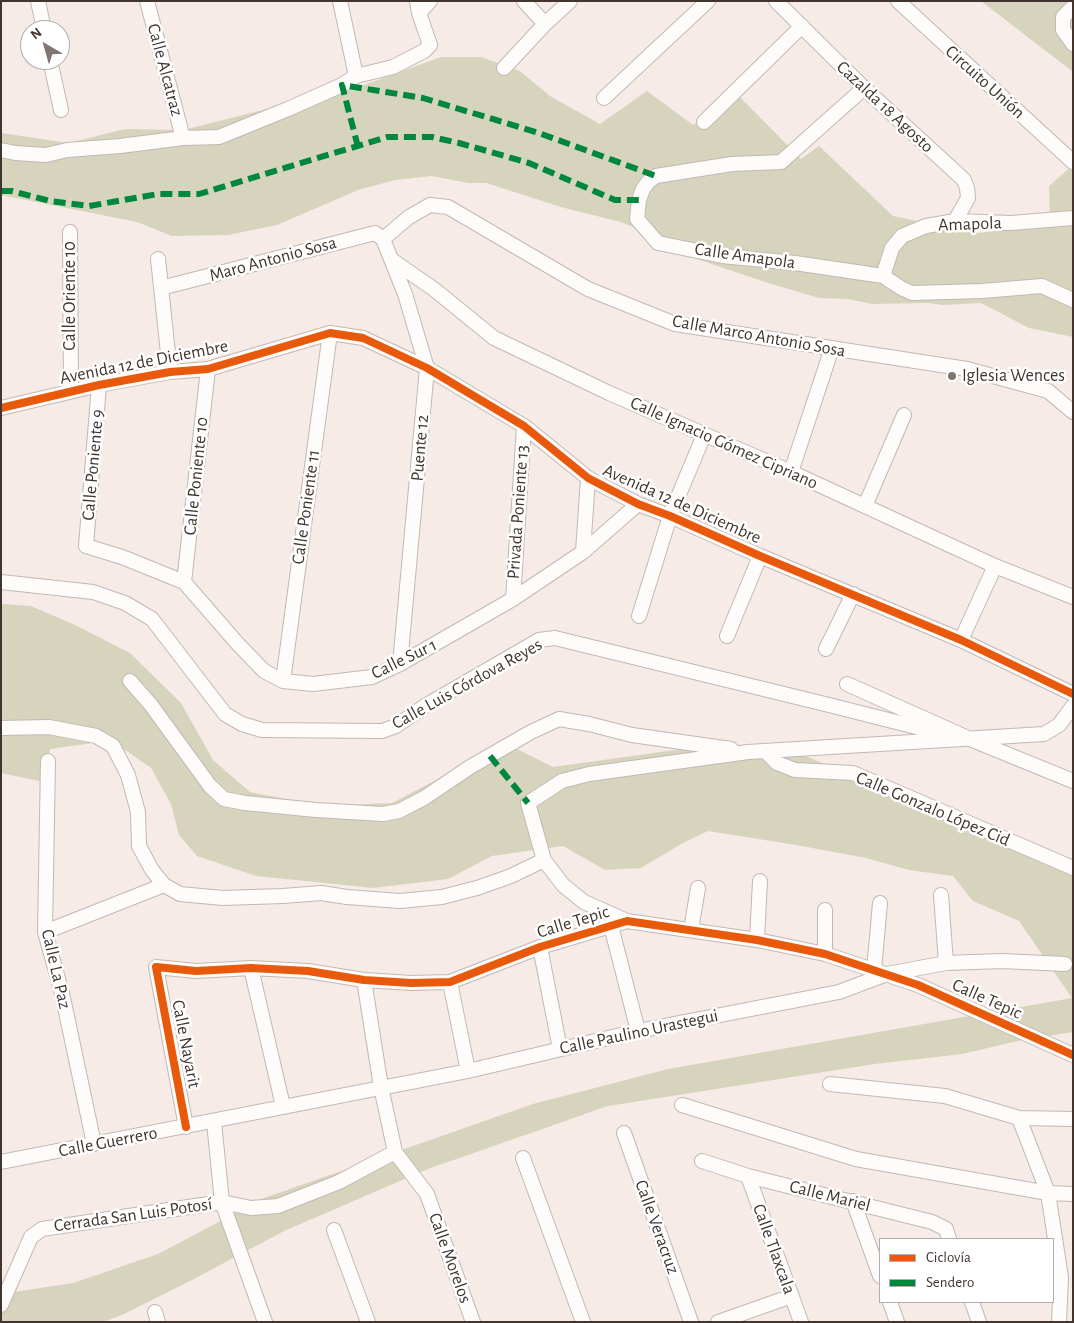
<!DOCTYPE html>
<meta charset="utf-8">
<style>
body{margin:0}
#map{position:relative;width:1074px;height:1323px;overflow:hidden;background:#f6ebe6;font-family:"Alegreya Sans",sans-serif}
canvas{display:block}
.frame{position:absolute;inset:0;border:2px solid #423530;pointer-events:none}
.legend{position:absolute;left:879px;top:1238px;width:175px;height:65px;box-sizing:border-box;background:#fff;border:1px solid #b3aeac;margin:0;padding:6px 9px;list-style:none;font-size:15px;color:#423530}
.legend li{display:flex;align-items:center;gap:10px;height:25px}
.legend b{width:25px;border:1px solid #b3aeac}
.north{position:absolute;left:20px;top:20px;width:50px;height:50px;box-sizing:border-box;background:#fff;border:1px solid #b3aeac;border-radius:50%;rotate:322deg;font-size:14px;font-weight:700;line-height:20px;text-align:center;color:#423530}
.north::after{content:'';display:block;margin:auto;width:18px;height:22px;background:#817570;clip-path:polygon(50% 0,100% 100%,50% 72%,0 100%)}
</style>
<div id="map">
<canvas width="1074" height="1323"></canvas>
<div class="frame"></div>
<ul class="legend">
<li><b style="height:6px;background:#e8590c"></b>Ciclovía</li>
<li><b style="height:6px;background:#00873e"></b>Sendero</li>
</ul>
<div class="north">N</div>
</div>
<script>
const c = document.querySelector('canvas').getContext('2d');
c.lineJoin = 'round';
function fillPath(path, color) { c.fillStyle = color; c.fill(path, 'evenodd'); }
const shape = rows => new Path2D(rows.map(r => 'M' + r).join(''));
function stroke(path, color, width, dash) { c.strokeStyle = color; c.lineWidth = width; c.lineCap = dash ? 'butt' : 'round'; c.setLineDash(dash || []); c.stroke(path); }
function drawText(font, color, halo, rows, align = 'center') {
  c.font = font + ' "Alegreya Sans",sans-serif'; c.lineWidth = 5; c.setLineDash([]); c.textBaseline = 'middle'; c.strokeStyle = halo; c.fillStyle = color; for (const [text, x, y, turn = 0] of rows) {
    c.save(); c.translate(x, y); c.rotate((+turn || 0) * Math.PI / 180); c.textAlign = isNaN(turn) ? turn : align; if (halo) c.strokeText(text, 0, 0); c.fillText(text, 0, 0); c.restore();
  }
}
fillPath(shape([
 [981,1,1073,1,1073,72],
 [441,57,481,57,520,71,550,96,600,124,647,91,693,125,734,91,801,159,819,146,893,216,978,233,1050,224,1049,186,1073,165,1073,337,1029,328,981,303,943,305,928,303,872,304,848,299,819,298,768,283,691,257,650,234,621,222,561,207,486,183,468,183,432,176,395,180,358,190,277,225,228,235,172,236,137,222,1,195,1,133,69,143,125,129,183,130,267,109,328,98],
 [1,604,31,606,73,624,130,653,181,703,213,760,250,792,323,806,392,803,444,776,511,746,553,767,725,743,801,754,1073,870,1073,1032,1022,1040,962,1054,875,1064,608,1106,428,1169,284,1231,192,1280,122,1315,103,1322,1,1322,1,1294,73,1283,158,1254,264,1198,533,1104,668,1069,1072,998,1019,921,973,901,953,876,909,870,866,858,796,845,708,831,681,844,641,868,605,870,563,846,492,856,448,879,373,888,256,876,197,856,179,835,171,804,151,768,127,751,93,743,50,749,44,782,1,773]
]), '#d7d4be');
const minor = shape([
 [38,1,44,30],
 [147,1,183,138],
 [340,1,356,76],
 [524,1,545,24],
 [776,1,864,88,964,180,967,188,968,198,955,221],
 [898,1,1073,162],
 [1073,7,1063,17,1063,30,1073,44],
 [419,13,430,1],
 [50,60,61,110],
 [504,68,545,24,570,1],
 [864,88,781,162,732,164,656,176,649,181,643,189,639,200,637,219,658,243,722,256,795,263,883,276],
 [604,98,708,1],
 [704,122,802,26],
 [1,150,15,153,46,155,67,150,120,146,183,138,219,137,288,109,342,85,356,76,393,67,424,51,430,45,419,13,417,1],
 [1073,218,1011,223,955,221,926,226,902,236,892,248,883,276,901,288,912,293,982,291,1042,286,1073,300],
 [70,232,71,390],
 [383,239,409,217,430,205,448,207,588,289,675,324,967,369,1048,391,1073,412],
 [158,259,170,372],
 [392,260,435,290,494,338,609,393,791,472,995,566,1073,597],
 [161,288,375,233,383,239,405,294,427,368,400,664],
 [99,385,86,546,122,557,184,582,237,643,264,671,283,681,313,684,372,677,400,664,513,599,583,552,638,504],
 [1,408,99,385,170,372,208,369,330,333,363,338,427,368,524,426,588,478,638,504,670,516,760,556,961,640,1073,694],
 [791,472,832,348],
 [865,506,904,415],
 [583,552,588,478],
 [1,582,93,592,125,603,152,619,225,714,242,724,262,730,382,731,396,726,425,706,539,640,555,638,829,705,920,728,947,739],
 [184,582,208,369],
 [513,599,524,426],
 [639,616,670,516,704,435],
 [727,636,760,556],
 [961,640,995,566],
 [826,649,853,594],
 [130,681,151,705,210,786,224,799,245,803,316,810,383,814,399,811,424,798,470,767,531,732,559,719,589,724,632,735,731,749],
 [283,681,330,333],
 [847,684,970,739,1073,781],
 [1,728,49,727,96,736,113,746,128,775,138,812,139,846,152,870,164,885,180,894,223,898,283,896,321,893,347,897,400,901,442,897,477,888,511,876,544,860],
 [765,751,777,763,795,770,853,773,1073,868],
 [48,761,45,932,62,993,94,1144],
 [941,895,946,963],
 [627,921,584,902,563,885,544,860,528,803,562,781,589,774,748,752,1044,734,1059,725,1073,706],
 [611,926,638,1031],
 [691,930,698,888],
 [45,932,164,885],
 [757,940,760,881],
 [540,947,560,1049],
 [825,954,825,910],
 [251,968,283,1106],
 [874,970,880,903],
 [364,980,381,1087,395,1152,427,1194,473,1322],
 [450,982,468,1071],
 [830,1084,945,1096,1019,1118,1073,1119],
 [682,1105,856,1159,1048,1193,1073,1194],
 [1019,1118,1048,1193,1061,1277,1059,1322],
 [214,1122,222,1202,265,1322],
 [186,1127,156,967,196,971,251,968,308,971,364,980,411,983,450,982,540,947,627,921,757,940,825,954,918,985,1073,1055],
 [624,1133,691,1322],
 [523,1158,583,1322],
 [702,1161,748,1176,932,1222,946,1229,949,1239],
 [1,1162,468,1071,638,1031,839,992,887,974,946,963,1002,961,1065,964],
 [748,1176,801,1322],
 [853,1201,880,1276],
 [334,1230,368,1322],
 [890,1302,897,1322],
 [972,1302,979,1322],
 [1,1305,31,1237,42,1229,222,1202,251,1208,278,1206,339,1182,395,1152],
 [155,1312,158,1322],
 [718,1322,792,1296]
]);
stroke(minor, '#c2b8b3', 16);
stroke(minor, '#fefcfb', 14);
stroke(shape([
 [358,147,342,85,423,98,539,133,656,176],
 [1,191,12,191,50,201,89,206,158,194,199,194,387,137,432,137,459,143,529,163,615,200,639,200],
 [490,756,528,803]
]), '#00873e', 6, [12, 6]);
stroke(shape([
 [1,408,99,385,170,372,208,369,330,333,363,338,427,368,524,426,588,478,638,504,670,516,760,556,961,640,1073,694],
 [186,1127,156,967,196,971,251,968,308,971,364,980,411,983,450,982,540,947,627,921,757,940,825,954,918,985,1073,1055]
]), '#e8590c', 8);
for (const [x, y, r, color] of [
 [952,376,5,"#817570"]
]) { const dot = new Path2D(); dot.arc(x, y, r, 0, 2 * Math.PI); c.fillStyle = color; c.fill(dot); stroke(dot, '#fff', 2); }
drawText('18px', '#423530', '#fff', [
 ["Calle Alcatraz",165,70,75],
 ["Circuito Unión",985,82,42],
 ["Cazalda 18 Agosto",885,107,43],
 ["Amapola",970,224,-2],
 ["Calle Amapola",745,256,8],
 ["Maro Antonio Sosa",273,259,-15],
 ["Calle Oriente 10",70,296,-90],
 ["Calle Marco Antonio Sosa",759,336,10],
 ["Avenida 12 de Diciembre",144,362,-11],
 ["Calle Ignacio Gómez Cipriano",724,443,24],
 ["Puente 12",420,448,-85],
 ["Calle Poniente 9",93,465,-85],
 ["Calle Poniente 10",196,476,-84],
 ["Avenida 12 de Diciembre",682,504,24],
 ["Calle Poniente 11",306,507,-82],
 ["Privada Poniente 13",518,512,-86],
 ["Calle Sur 1",404,659,-26],
 ["Calle Luis Córdova Reyes",467,684,-29],
 ["Calle Gonzalo López Cid",933,809,23],
 ["Calle Tepic",573,922,-17],
 ["Calle La Paz",56,969,77],
 ["Calle Tepic",987,999,24],
 ["Calle Paulino Urastegui",639,1032,-12],
 ["Calle Nayarit",186,1044,79],
 ["Calle Guerrero",108,1142,-11],
 ["Calle Mariel",830,1196,14],
 ["Cerrada San Luis Potosí",133,1215,-8],
 ["Calle Veracruz",657,1227,70],
 ["Calle Tlaxcala",774,1249,70],
 ["Calle Morelos",450,1258,70]
]);
drawText('18px', '#423530', '#fff', [
 ["Iglesia Wences",962,376]
], 'left');
</script>
